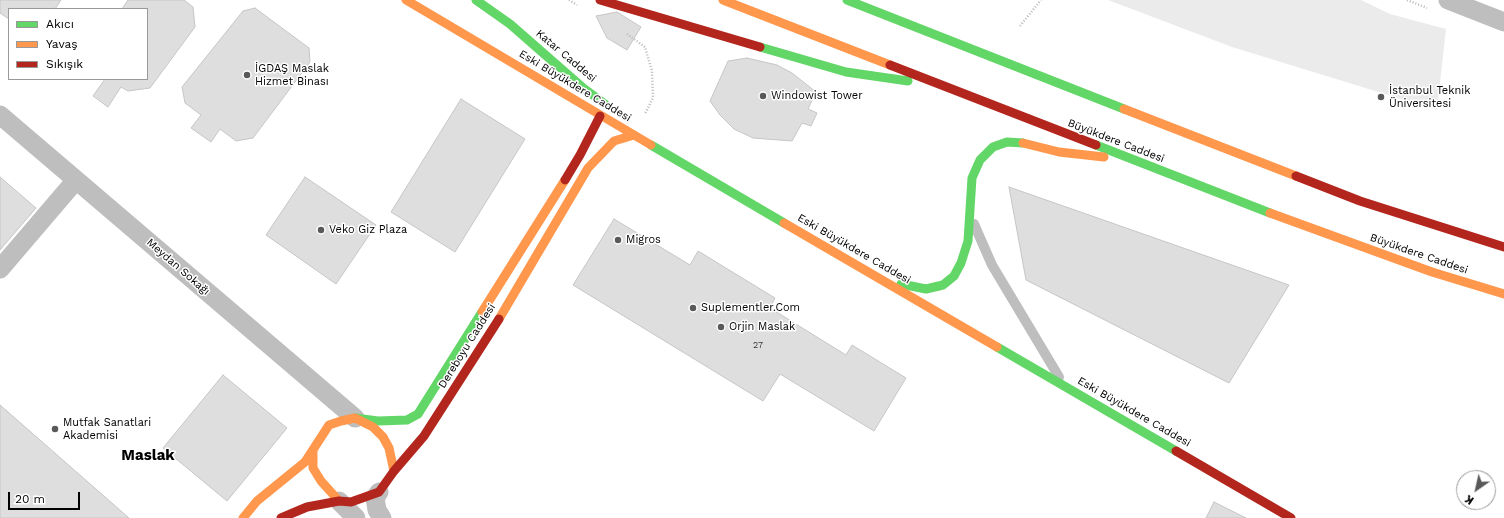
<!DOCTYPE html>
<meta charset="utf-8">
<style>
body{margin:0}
#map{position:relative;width:1504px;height:518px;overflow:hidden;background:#fff;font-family:"Work Sans",sans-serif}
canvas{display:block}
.legend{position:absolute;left:8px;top:8px;width:140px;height:72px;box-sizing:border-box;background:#fff;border:1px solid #999;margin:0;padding:5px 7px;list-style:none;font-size:12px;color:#000}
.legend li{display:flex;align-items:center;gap:8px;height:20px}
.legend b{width:20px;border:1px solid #999}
.north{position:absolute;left:1456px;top:470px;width:40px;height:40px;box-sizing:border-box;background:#fff;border:1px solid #999;border-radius:50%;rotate:214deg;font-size:11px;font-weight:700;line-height:16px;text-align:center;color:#000}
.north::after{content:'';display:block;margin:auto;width:14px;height:18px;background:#595959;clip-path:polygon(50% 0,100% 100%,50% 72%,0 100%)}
.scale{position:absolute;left:8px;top:492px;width:72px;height:18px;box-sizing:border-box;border:2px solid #000;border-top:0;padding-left:5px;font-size:12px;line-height:14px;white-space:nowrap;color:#000;-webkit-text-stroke:3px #fff;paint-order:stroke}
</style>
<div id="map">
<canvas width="1504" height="518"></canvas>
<ul class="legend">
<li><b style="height:5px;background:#63d668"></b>Akıcı</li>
<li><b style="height:5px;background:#ff974d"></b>Yavaş</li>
<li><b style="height:5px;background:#b3261e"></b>Sıkışık</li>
</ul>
<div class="north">K</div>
<div class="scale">20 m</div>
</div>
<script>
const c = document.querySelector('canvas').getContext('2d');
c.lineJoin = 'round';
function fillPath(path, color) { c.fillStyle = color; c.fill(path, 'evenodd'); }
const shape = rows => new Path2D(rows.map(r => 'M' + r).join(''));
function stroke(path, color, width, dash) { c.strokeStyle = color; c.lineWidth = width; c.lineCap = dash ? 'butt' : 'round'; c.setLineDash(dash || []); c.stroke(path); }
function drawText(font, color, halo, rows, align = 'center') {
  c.font = font + ' "Work Sans",sans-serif'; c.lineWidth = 3; c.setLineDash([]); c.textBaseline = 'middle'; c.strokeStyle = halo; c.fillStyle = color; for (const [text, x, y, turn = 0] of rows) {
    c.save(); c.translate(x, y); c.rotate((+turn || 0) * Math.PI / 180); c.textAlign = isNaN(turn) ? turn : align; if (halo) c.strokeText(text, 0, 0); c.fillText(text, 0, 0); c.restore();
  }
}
fillPath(shape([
 [1108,0,1361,0,1390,14,1446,29,1437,110,1232,47]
]), '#ebebeb');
const building = shape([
 [0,0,61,0,55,9,9,9,9,19,0,13,0,0],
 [128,0,184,0,193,7,195,27,150,88,128,91,121,87,108,107,93,96,105,79,147,79,147,9,122,9,128,0],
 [255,8,309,48,310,62,253,138,236,141,220,129,211,142,191,128,201,115,185,103,182,87,243,11,255,8],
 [617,12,641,27,627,50,607,38,596,16,617,12],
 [747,58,777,65,792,73,816,92,808,109,817,113,811,126,802,123,792,141,753,138,734,129,720,115,710,101,728,61,747,58],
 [461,99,525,139,455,252,391,212,461,99],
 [0,177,36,208,0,250,0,177],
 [305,177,376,225,336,284,266,235,305,177],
 [1009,187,1289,285,1229,383,1026,280,1009,187],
 [614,219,690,265,698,251,775,298,770,308,846,355,852,345,906,378,874,431,780,374,763,401,573,285,614,219],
 [223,375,287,428,227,501,163,448,223,375],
 [0,405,129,518,0,518,0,405],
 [1214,502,1246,518,1206,518,1214,502]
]);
fillPath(building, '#dedede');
stroke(building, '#c6c6c6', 1);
stroke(shape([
 [569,0,577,5],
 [1407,0,1427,8],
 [1020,26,1041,0],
 [627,34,645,47,652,71,653,98,645,114]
]), '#b9b9b9', 2.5, [1, 2]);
stroke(shape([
 [974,224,992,265,1059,377]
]), '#bebebe', 10);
stroke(shape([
 [1448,0,1504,22],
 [0,115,355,418],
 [0,269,76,180],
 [379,492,375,498,377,510,382,518],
 [339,501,356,518]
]), '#bebebe', 19);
stroke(shape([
 [476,0,510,24,582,87,605,104],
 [847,0,1124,109],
 [760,47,846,72,908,81],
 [651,145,784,223],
 [1096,145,1270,213],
 [901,284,926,289,943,285,954,276,961,263,968,241,972,178,980,160,993,147,1007,142,1023,143],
 [997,347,1176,451],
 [355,418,378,421,407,420,418,414,482,312]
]), '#63d668', 9);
stroke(shape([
 [406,0,651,145],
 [723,0,890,65],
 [1124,109,1296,176],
 [1023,143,1059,152,1104,157],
 [1270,213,1432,272,1504,294],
 [784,223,997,347],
 [482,312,565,180],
 [499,319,588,168,614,141,634,135],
 [313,452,313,468,321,481,339,501],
 [243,518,257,501,305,462,329,425,341,421,355,418,373,427,383,437,389,448,394,471]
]), '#ff974d', 9);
stroke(shape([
 [600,0,760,47],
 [890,65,1096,145],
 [1296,176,1360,201,1504,247],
 [565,180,580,155,600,116],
 [1176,451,1291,518],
 [281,518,307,507,339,501,351,502,379,492,394,471,424,436,499,319]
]), '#b3261e', 9);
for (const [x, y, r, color] of [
 [247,75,4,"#595959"],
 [763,96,4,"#595959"],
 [1381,97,4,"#595959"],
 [321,230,4,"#595959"],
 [618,240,4,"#595959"],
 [693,308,4,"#595959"],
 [721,327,4,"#595959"],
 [55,429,4,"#595959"]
]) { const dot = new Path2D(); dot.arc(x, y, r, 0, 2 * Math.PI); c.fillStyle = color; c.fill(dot); stroke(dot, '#fff', 1.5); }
drawText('9px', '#383838', null, [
 ["27",758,345]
]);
drawText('11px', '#000', '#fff', [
 ["Katar Caddesi",566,56,40],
 ["Eski Büyükdere Caddesi",575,86,31],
 ["Büyükdere Caddesi",1116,141,21],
 ["Eski Büyükdere Caddesi",854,249,30],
 ["Büyükdere Caddesi",1419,254,19],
 ["Meydan Sokağı",178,267,41],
 ["Dereboyu Caddesi",467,346,-58],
 ["Eski Büyükdere Caddesi",1134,412,30]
]);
drawText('11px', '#000', '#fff', [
 ["İGDAŞ Maslak",255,69],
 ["Hizmet Binası",255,82],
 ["İstanbul Teknik",1389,91],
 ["Üniversitesi",1389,104],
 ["Windowist Tower",771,96],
 ["Veko Giz Plaza",329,230],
 ["Migros",626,240],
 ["Suplementler.Com",701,308],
 ["Orjin Maslak",729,327],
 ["Mutfak Sanatlari",63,423],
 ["Akademisi",63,436]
], 'left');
drawText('bold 15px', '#000', '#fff', [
 ["Maslak",148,456]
]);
</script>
